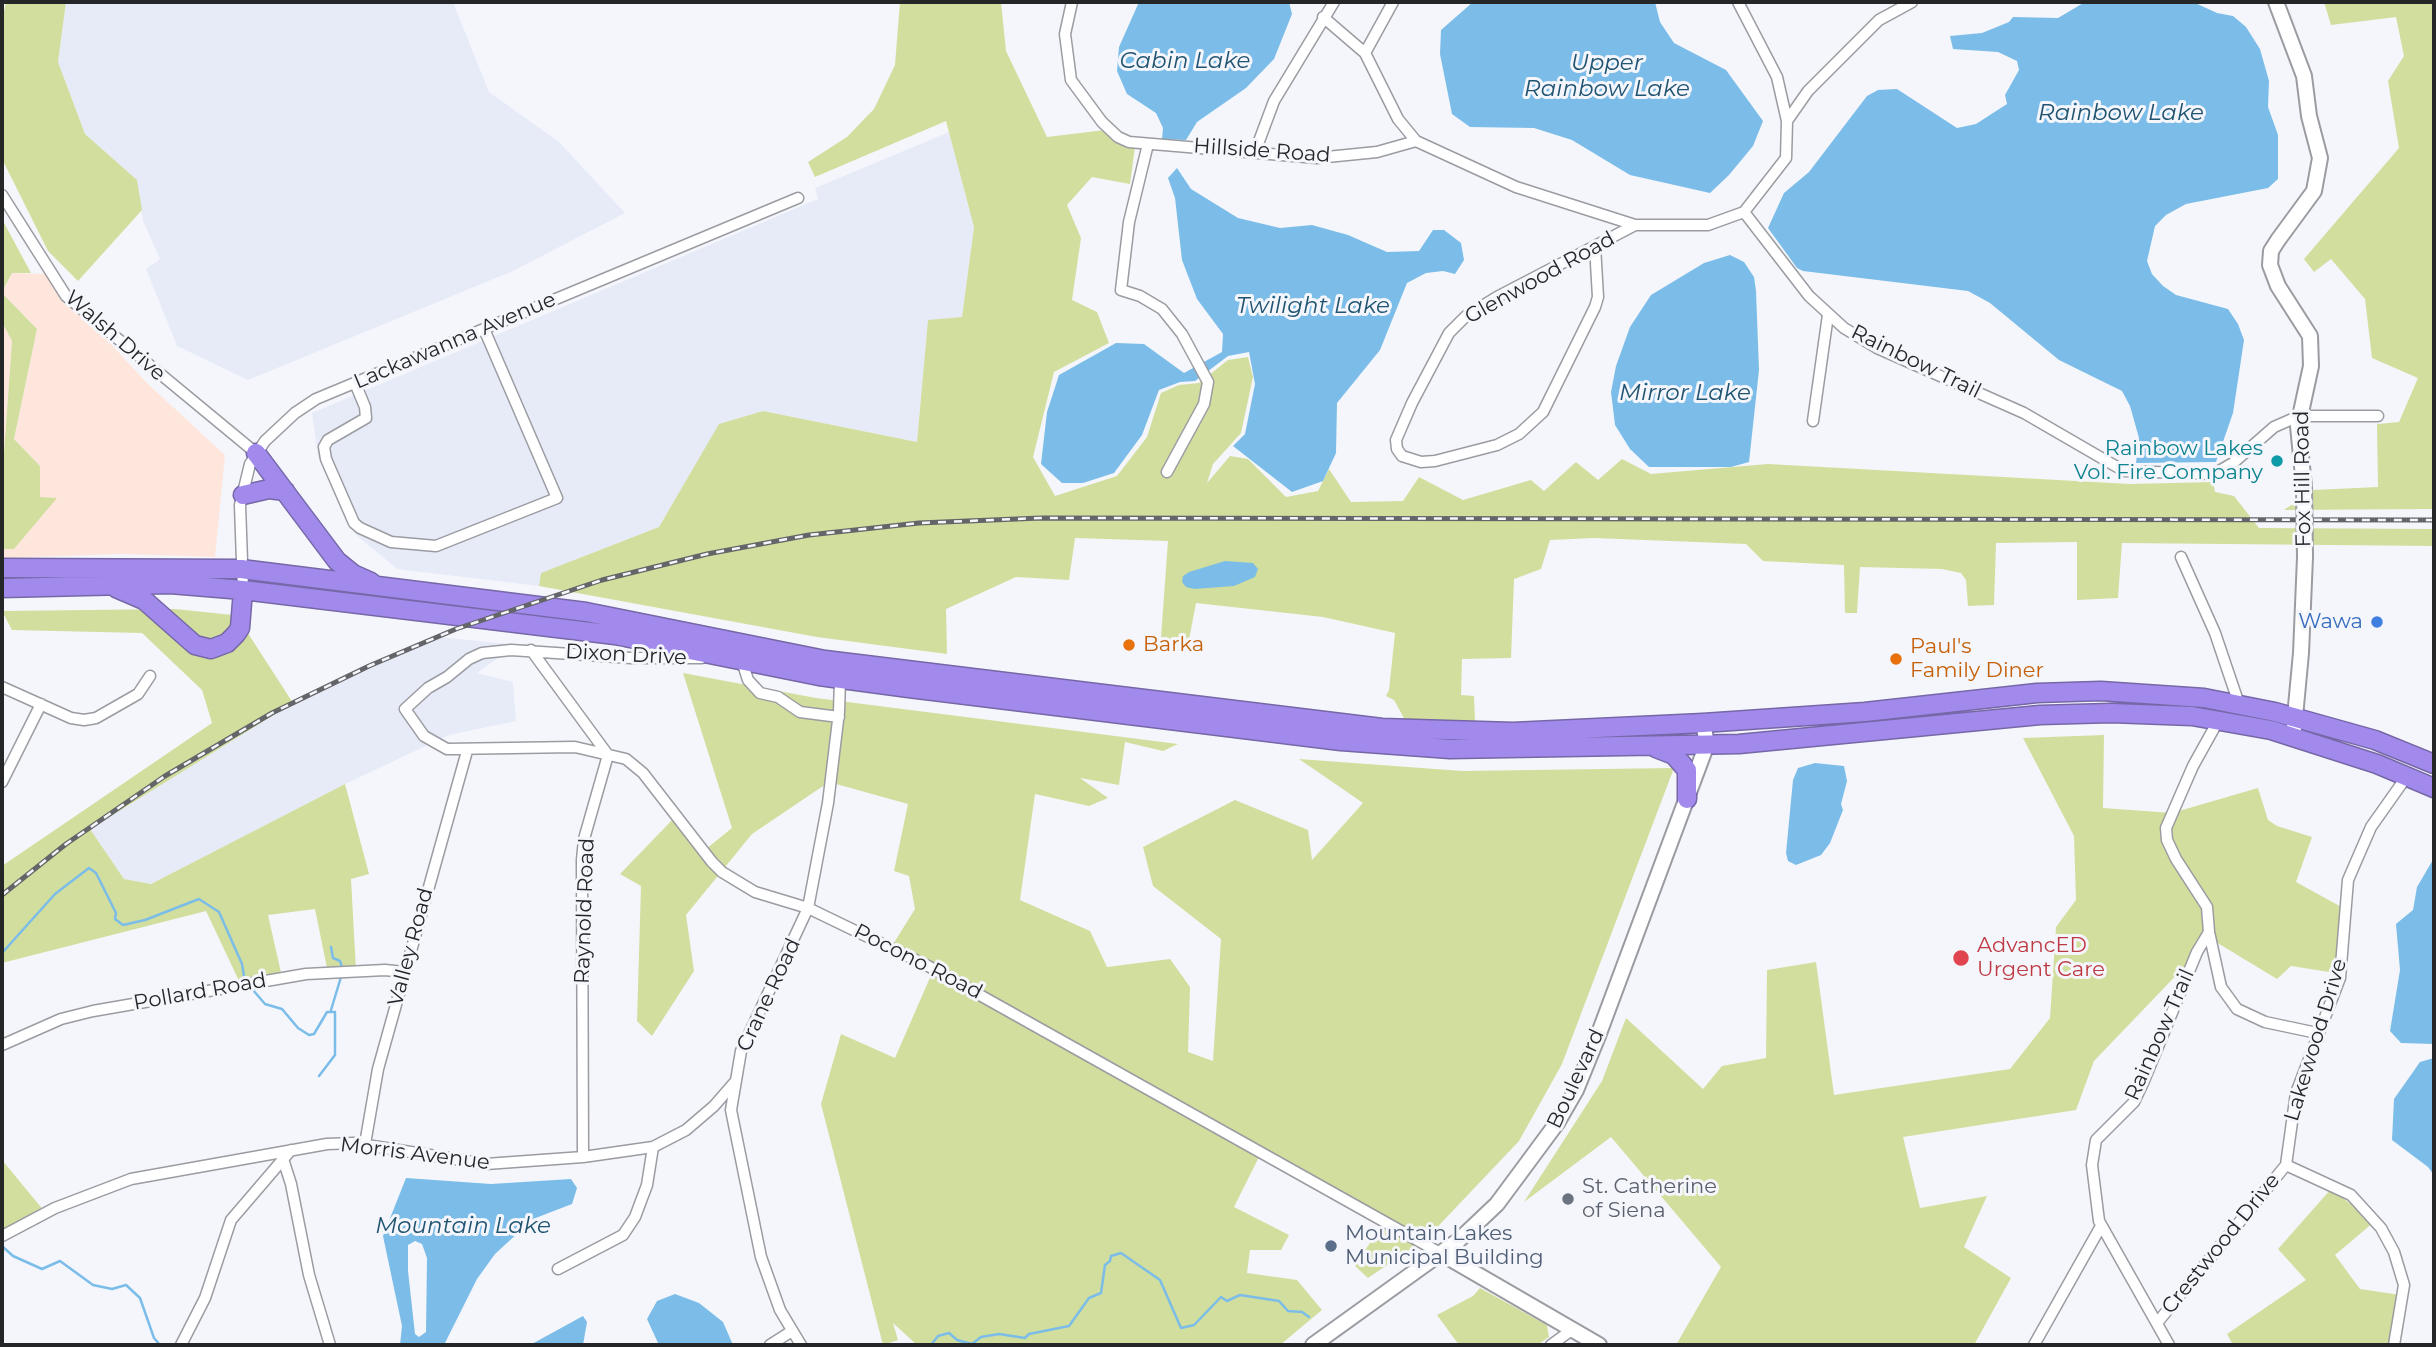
<!DOCTYPE html>
<style>
body{margin:0}
#map{position:relative;width:2436px;height:1347px;overflow:hidden;background:#f4f6fc;font-family:Montserrat,sans-serif}
canvas{display:block}
.frame{position:absolute;inset:0;border:4px solid #252628;pointer-events:none}
</style>
<div id="map">
<canvas width="2436" height="1347"></canvas>
<div class="frame"></div>
</div>
<script>
const c = document.querySelector('canvas').getContext('2d');
c.lineJoin = 'round';
function fillPath(path, color) { c.fillStyle = color; c.fill(path, 'evenodd'); }
const shape = rows => new Path2D(rows.map(r => 'M' + r).join(''));
function stroke(path, color, width, dash) { c.strokeStyle = color; c.lineWidth = width; c.lineCap = dash ? 'butt' : 'round'; c.setLineDash(dash || []); c.stroke(path); }
function drawText(font, color, halo, rows, align = 'center') {
  c.font = font + ' Montserrat,sans-serif'; c.lineWidth = 6; c.setLineDash([]); c.textBaseline = 'middle'; c.strokeStyle = halo; c.fillStyle = color; for (const [text, x, y, turn = 0] of rows) {
    c.save(); c.translate(x, y); c.rotate((+turn || 0) * Math.PI / 180); c.textAlign = isNaN(turn) ? turn : align; if (halo) c.strokeText(text, 0, 0); c.fillText(text, 0, 0); c.restore();
  }
}
fillPath(shape([
 [12,273,46,274,148,384,225,455,215,557,121,554,2,558,2,549,14,549,56,498,39,497,40,466,14,439,37,329,2,293],
 [2,322,12,341,2,481]
]), '#ffe6dc');
fillPath(shape([
 [66,2,453,2,489,92,559,142,625,213,513,271,248,380,177,346,146,269,160,259,143,221,137,180,85,134,58,62],
 [949,132,974,227,962,317,928,321,917,442,763,411,720,424,659,527,542,573,539,586,397,569,355,534,318,457,312,413,818,199,815,188],
 [440,637,516,645,477,673,513,682,516,721,449,735,345,784,151,884,124,879,89,828,293,703]
]), '#e7ebf8');
fillPath(shape([
 [6,2,66,2,58,62,85,134,137,180,142,210,78,281,48,251,2,159,2,21],
 [900,2,1001,2,1006,51,1047,137,1105,130,1135,147,1130,184,1092,177,1067,205,1081,238,1072,300,1097,312,1109,343,1054,372,1033,457,1055,496,1117,476,1147,437,1161,393,1179,385,1199,383,1228,360,1248,357,1253,377,1241,433,1213,464,1207,483,1230,456,1248,459,1286,497,1318,491,1329,469,1351,502,1403,501,1419,477,1463,500,1531,480,1544,491,1576,462,1598,480,1622,459,1651,474,1768,464,2130,484,2213,482,2215,492,2234,496,2259,528,2434,529,2434,546,2122,543,2118,598,2077,600,2077,542,1996,543,1994,605,1968,606,1966,580,1961,573,1942,569,1860,567,1857,613,1845,613,1844,565,1763,561,1746,544,1594,538,1550,540,1541,569,1514,579,1511,658,1462,659,1461,695,1474,696,1475,721,1434,723,1405,720,1394,700,1386,696,1389,690,1395,633,1323,617,1196,603,1188,645,1161,637,1168,541,1075,538,1069,580,1016,577,946,609,947,654,817,637,539,586,541,573,659,527,719,424,763,411,917,442,928,320,962,317,974,227,946,121,815,177,808,162,847,137,874,109,895,65],
 [2324,2,2434,2,2434,509,2284,510,2313,490,2378,487,2377,424,2399,422,2418,378,2372,358,2365,299,2331,259,2314,272,2304,259,2399,148,2388,81,2404,56,2396,17,2331,25],
 [2,219,31,273,12,273,2,292],
 [2,293,37,329,14,439,40,466,40,497,57,498,14,549,2,549,2,481,12,341,2,322],
 [175,609,242,616,240,621,293,703,90,829,124,879,151,884,345,784,369,874,351,879,356,970,328,973,315,909,268,915,282,977,241,985,206,911,2,963,2,866,212,723,202,690,142,633,12,630,2,611],
 [683,673,816,698,1178,744,1163,751,1125,742,1119,785,1080,778,1108,798,1089,806,1035,794,1020,900,1090,931,1107,967,1170,959,1190,987,1188,1052,1213,1061,1221,939,1153,886,1143,847,1235,800,1308,830,1312,860,1363,803,1299,759,1462,771,1674,768,1562,1064,1519,1141,1427,1238,1368,1278,1355,1266,1382,1224,1260,1155,1234,1207,1289,1235,1281,1250,1250,1250,1247,1273,1297,1280,1322,1310,1280,1345,917,1345,893,1323,898,1340,883,1345,821,1104,841,1034,895,1058,932,973,890,949,915,909,909,876,894,871,908,804,829,782,752,834,686,915,694,971,652,1036,637,1021,641,886,620,874,675,817,701,853,732,828],
 [2104,735,2103,808,2172,813,2258,788,2268,820,2277,826,2312,837,2296,882,2345,909,2342,974,2291,966,2277,979,2211,939,2094,1061,2076,1110,1903,1137,1920,1208,1987,1196,1964,1247,2011,1278,1974,1345,1676,1345,1721,1267,1611,1137,1524,1202,1602,1081,1626,1018,1703,1089,1722,1066,1766,1058,1767,970,1816,962,1834,1095,2010,1069,2050,1018,2056,927,2076,900,2074,836,2023,738],
 [2,1160,45,1212,2,1236],
 [2331,1189,2374,1222,2335,1255,2360,1289,2401,1295,2391,1345,2233,1345,2227,1334,2306,1280,2278,1249],
 [1480,1288,1547,1325,1549,1337,1537,1345,1459,1345,1437,1315,1473,1296]
]), '#d2de9d');
fillPath(shape([
 [1139,2,1289,2,1292,14,1274,59,1246,88,1197,122,1186,140,1162,139,1163,128,1156,113,1127,94,1117,71,1119,47],
 [1473,2,1655,2,1660,22,1674,43,1726,70,1763,121,1753,146,1729,175,1710,193,1630,175,1572,140,1534,128,1470,127,1452,114,1440,54,1441,30],
 [2085,2,2193,2,2217,13,2233,16,2246,27,2260,49,2269,81,2268,107,2278,135,2278,179,2268,188,2186,204,2166,215,2155,226,2147,261,2152,274,2163,286,2176,295,2228,309,2238,324,2244,340,2233,413,2216,462,2136,463,2139,438,2130,406,2122,391,2059,360,1990,303,1968,291,1803,271,1797,268,1768,228,1784,193,1809,172,1867,96,1878,90,1897,89,1957,128,1976,124,2007,104,2005,95,2019,70,2017,61,1998,52,1953,49,1950,36,1982,33,2009,22,2013,17,2058,18],
 [1177,168,1191,189,1238,218,1280,228,1312,225,1348,235,1387,252,1419,251,1433,230,1444,230,1461,243,1464,260,1455,274,1443,271,1426,273,1407,283,1380,350,1337,403,1336,453,1323,481,1292,492,1233,446,1245,434,1255,384,1249,352,1228,356,1195,381,1180,382,1159,390,1142,435,1114,473,1083,483,1062,483,1041,464,1047,412,1059,375,1116,343,1144,344,1184,373,1222,352,1223,334,1197,299,1182,260,1175,198,1168,178],
 [1730,255,1744,262,1754,277,1756,291,1759,370,1749,462,1731,467,1649,467,1630,449,1615,425,1611,392,1616,366,1630,327,1651,295,1704,263],
 [1225,561,1253,563,1258,569,1255,577,1234,586,1194,589,1186,587,1182,582,1183,576,1189,572],
 [1815,763,1844,766,1847,781,1841,804,1843,810,1830,843,1821,855,1796,865,1788,861,1786,853,1793,780,1798,768],
 [2434,858,2434,1044,2401,1043,2390,1031,2400,970,2396,924,2413,910,2417,887],
 [2434,1058,2434,1175,2428,1167,2392,1140,2394,1099,2420,1062],
 [406,1178,491,1184,571,1179,577,1188,572,1204,533,1219,495,1254,477,1279,444,1345,400,1345,402,1326,383,1236],
 [415,1241,422,1244,427,1258,426,1332,419,1337,415,1334,408,1271,408,1245],
 [675,1294,699,1303,723,1322,733,1345,659,1345,647,1319,657,1301],
 [583,1316,587,1322,583,1345,530,1345]
]), '#7bbde8');
stroke(shape([
 [331,947,333,958,340,961,342,967],
 [2,953,55,894,89,868,96,873,116,913,115,919,123,925,145,920,199,899,219,912,242,964,244,976],
 [253,990,265,1004,282,1009,298,1028,309,1035,314,1034,327,1012,335,1012,335,1055,319,1076],
 [331,1010,341,977],
 [2,1246,13,1256,42,1269,60,1261,93,1285,112,1289,126,1285,140,1298,154,1338,160,1345],
 [931,1345,938,1336,949,1333,957,1340,972,1344,981,1337,999,1334,1025,1338,1029,1334,1069,1326,1089,1298,1101,1293,1105,1265,1110,1261,1111,1256,1121,1253,1160,1280,1181,1328,1194,1325,1221,1297,1227,1301,1240,1295,1279,1301,1288,1311,1302,1312,1309,1317]
]), '#7bbde8', 2.5);
const street = shape([
 [1072,2,1065,34,1071,80,1102,122,1118,137,1129,142,1317,158,1377,152,1416,141],
 [1393,2,1365,53,1398,119,1416,141,1516,187,1635,225,1708,225,1744,212],
 [1738,2,1777,77,1787,121],
 [1323,17,1365,53],
 [1148,144,1129,222,1121,290,1140,296,1162,309,1182,334,1208,382,1204,404,1167,472],
 [1255,152,1274,101,1334,2],
 [2,195,66,296,256,453],
 [1744,212,1809,296,1844,328,1877,348,2024,413,2124,471,2214,474,2233,463,2274,427,2299,416,2378,416],
 [1744,212,1786,158,1787,121,1808,91,1879,20,1912,2],
 [1595,246,1598,297,1595,307,1543,412,1519,434,1497,445,1435,461,1421,462,1402,456,1397,449,1396,440,1412,403,1449,333,1466,316,1497,297,1595,246,1635,225],
 [355,383,365,407,366,418,328,440,324,447,326,459,354,523,360,528,391,542,436,546,557,498,484,329],
 [1813,421,1828,315],
 [2181,557,2215,633,2239,704],
 [243,590,240,505,250,464,265,441,295,413,316,399,798,198],
 [531,650,608,755,584,839,582,860,583,1157],
 [702,658,631,658,511,650,482,653,469,659,447,677,428,688,405,709,424,736,447,749,575,747,626,759,643,773,712,862,722,872,755,892,808,908,928,966,1442,1254],
 [742,661,748,680,760,693,778,697,800,712,839,717],
 [2,687,71,718,84,720,96,718,138,694,150,676],
 [2,782,41,704],
 [2209,932,2221,987,2237,1009,2265,1022,2317,1033],
 [2,1045,61,1019,93,1011,306,974,385,970,404,972],
 [365,1144,378,1069,467,751],
 [283,1159,291,1184,309,1275,330,1345],
 [2286,1165,2296,1093,2340,978,2348,880,2371,827,2407,776],
 [2286,1165,2351,1195,2381,1228,2394,1252,2404,1285,2394,1345],
 [2,1236,55,1208,131,1179,327,1144,354,1143,486,1164,583,1157,653,1147,686,1130,714,1106,734,1083],
 [558,1269,623,1235,635,1217,647,1185,653,1147],
 [2157,1323,2286,1165],
 [181,1345,205,1298,231,1220,291,1150],
 [770,1345,792,1331],
 [801,1345,780,1310,761,1257,731,1110,741,1051,808,908,828,803,839,712,840,679],
 [1551,1345,1573,1329],
 [2034,1345,2101,1226],
 [2169,1345,2099,1221,2092,1165,2096,1140,2134,1102,2143,1083,2197,952,2209,932,2207,907,2176,859,2167,840,2166,828,2193,766,2218,721]
]);
const secondary = shape([
 [2276,2,2304,76,2309,116,2320,158,2314,191,2278,240,2271,251,2270,265,2278,286,2310,336,2311,366,2298,426,2304,486],
 [2293,738,2301,653,2305,557],
 [1442,1254,1599,1345],
 [1313,1345,1459,1240,1497,1204,1557,1123,1576,1090,1598,1036,1707,744,1703,723]
]);
const highway = shape([
 [256,453,337,561,353,574,371,582],
 [243,495,269,489,285,491],
 [2,568,241,569,586,612,825,660,1382,728,1513,732,1703,723,1865,712,2037,693,2101,691,2204,698,2275,712,2375,740,2434,764],
 [2,588,170,584,243,590,615,635,819,676,909,688,1341,741,1450,749,1739,744,2040,715,2111,713,2192,716,2271,730,2377,764,2434,788],
 [116,588,144,600,195,645,211,649,227,643,236,634,240,628,243,590],
 [1656,748,1674,755,1687,770,1687,799]
]);
stroke(street, '#9a9ca2', 13);
stroke(secondary, '#9a9ca2', 18);
stroke(highway, '#7667a7', 21);
stroke(street, '#fff', 10);
stroke(secondary, '#fff', 14);
stroke(highway, '#a28aec', 18);
const rail = shape([
 [2,895,66,844,165,776,272,713,369,666,456,629,602,580,707,554,809,535,919,523,1041,518,2434,520]
]);
stroke(rail, '#636568', 5);
stroke(rail, '#f4f6fc', 2.5, [8]);
const secondaryBridge = shape([
 [2304,486,2305,557]
]);
stroke(secondaryBridge, '#9a9ca2', 18, []);
stroke(secondaryBridge, '#fff', 14);
for (const [x, y, r, color] of [
 [2277,461,7,"#0f9aa8"],
 [2377,622,7,"#3f7fe0"],
 [1129,645,7,"#e8710a"],
 [1896,659,7,"#e8710a"],
 [1961,958,9,"#e0444e"],
 [1568,1199,7,"#6b7280"],
 [1331,1246,7,"#5c6f8a"]
]) { const dot = new Path2D(); dot.arc(x, y, r, 0, 2 * Math.PI); c.fillStyle = color; c.fill(dot); stroke(dot, '#f4f6fc', 2.5); }
drawText('21px', '#252628', '#f4f6fc', [
 ["Hillside Road",1262,151,4],
 ["Glenwood Road",1540,278,-29],
 ["Walsh Drive",115,336,41],
 ["Lackawanna Avenue",455,341,-23],
 ["Rainbow Trail",1916,362,26],
 ["Fox Hill Road",2303,479,-91],
 ["Dixon Drive",626,655,3],
 ["Raynold Road",585,911,-88],
 ["Valley Road",411,947,-75],
 ["Pocono Road",918,962,27],
 ["Pollard Road",200,992,-10],
 ["Crane Road",769,995,-65],
 ["Rainbow Trail",2160,1035,-66],
 ["Lakewood Drive",2316,1040,-73],
 ["Boulevard",1576,1079,-65],
 ["Morris Avenue",415,1154,7],
 ["Crestwood Drive",2221,1244,-51]
]);
drawText('21px', '#0d838f', '#f4f6fc', [
 ["Rainbow Lakes",2263,449],
 ["Vol. Fire Company",2263,473]
], 'right');
drawText('21px', '#366cbe', '#f4f6fc', [
 ["Wawa",2363,622]
], 'right');
drawText('21px', '#c56008', '#f4f6fc', [
 ["Barka",1143,645],
 ["Paul's",1910,647],
 ["Family Diner",1910,671]
], 'left');
drawText('21px', '#be3a42', '#f4f6fc', [
 ["AdvancED",1977,946],
 ["Urgent Care",1977,970]
], 'left');
drawText('21px', '#5b616d', '#f4f6fc', [
 ["St. Catherine",1582,1187],
 ["of Siena",1582,1211]
], 'left');
drawText('21px', '#4e5e75', '#f4f6fc', [
 ["Mountain Lakes",1345,1234],
 ["Municipal Building",1345,1258]
], 'left');
drawText('italic 23px', '#215471', '#f4f6fc', [
 ["Cabin Lake",1185,61],
 ["Upper",1607,63],
 ["Rainbow Lake",1607,89],
 ["Rainbow Lake",2121,113],
 ["Twilight Lake",1313,306],
 ["Mirror Lake",1685,393],
 ["Mountain Lake",463,1226]
]);
</script>
